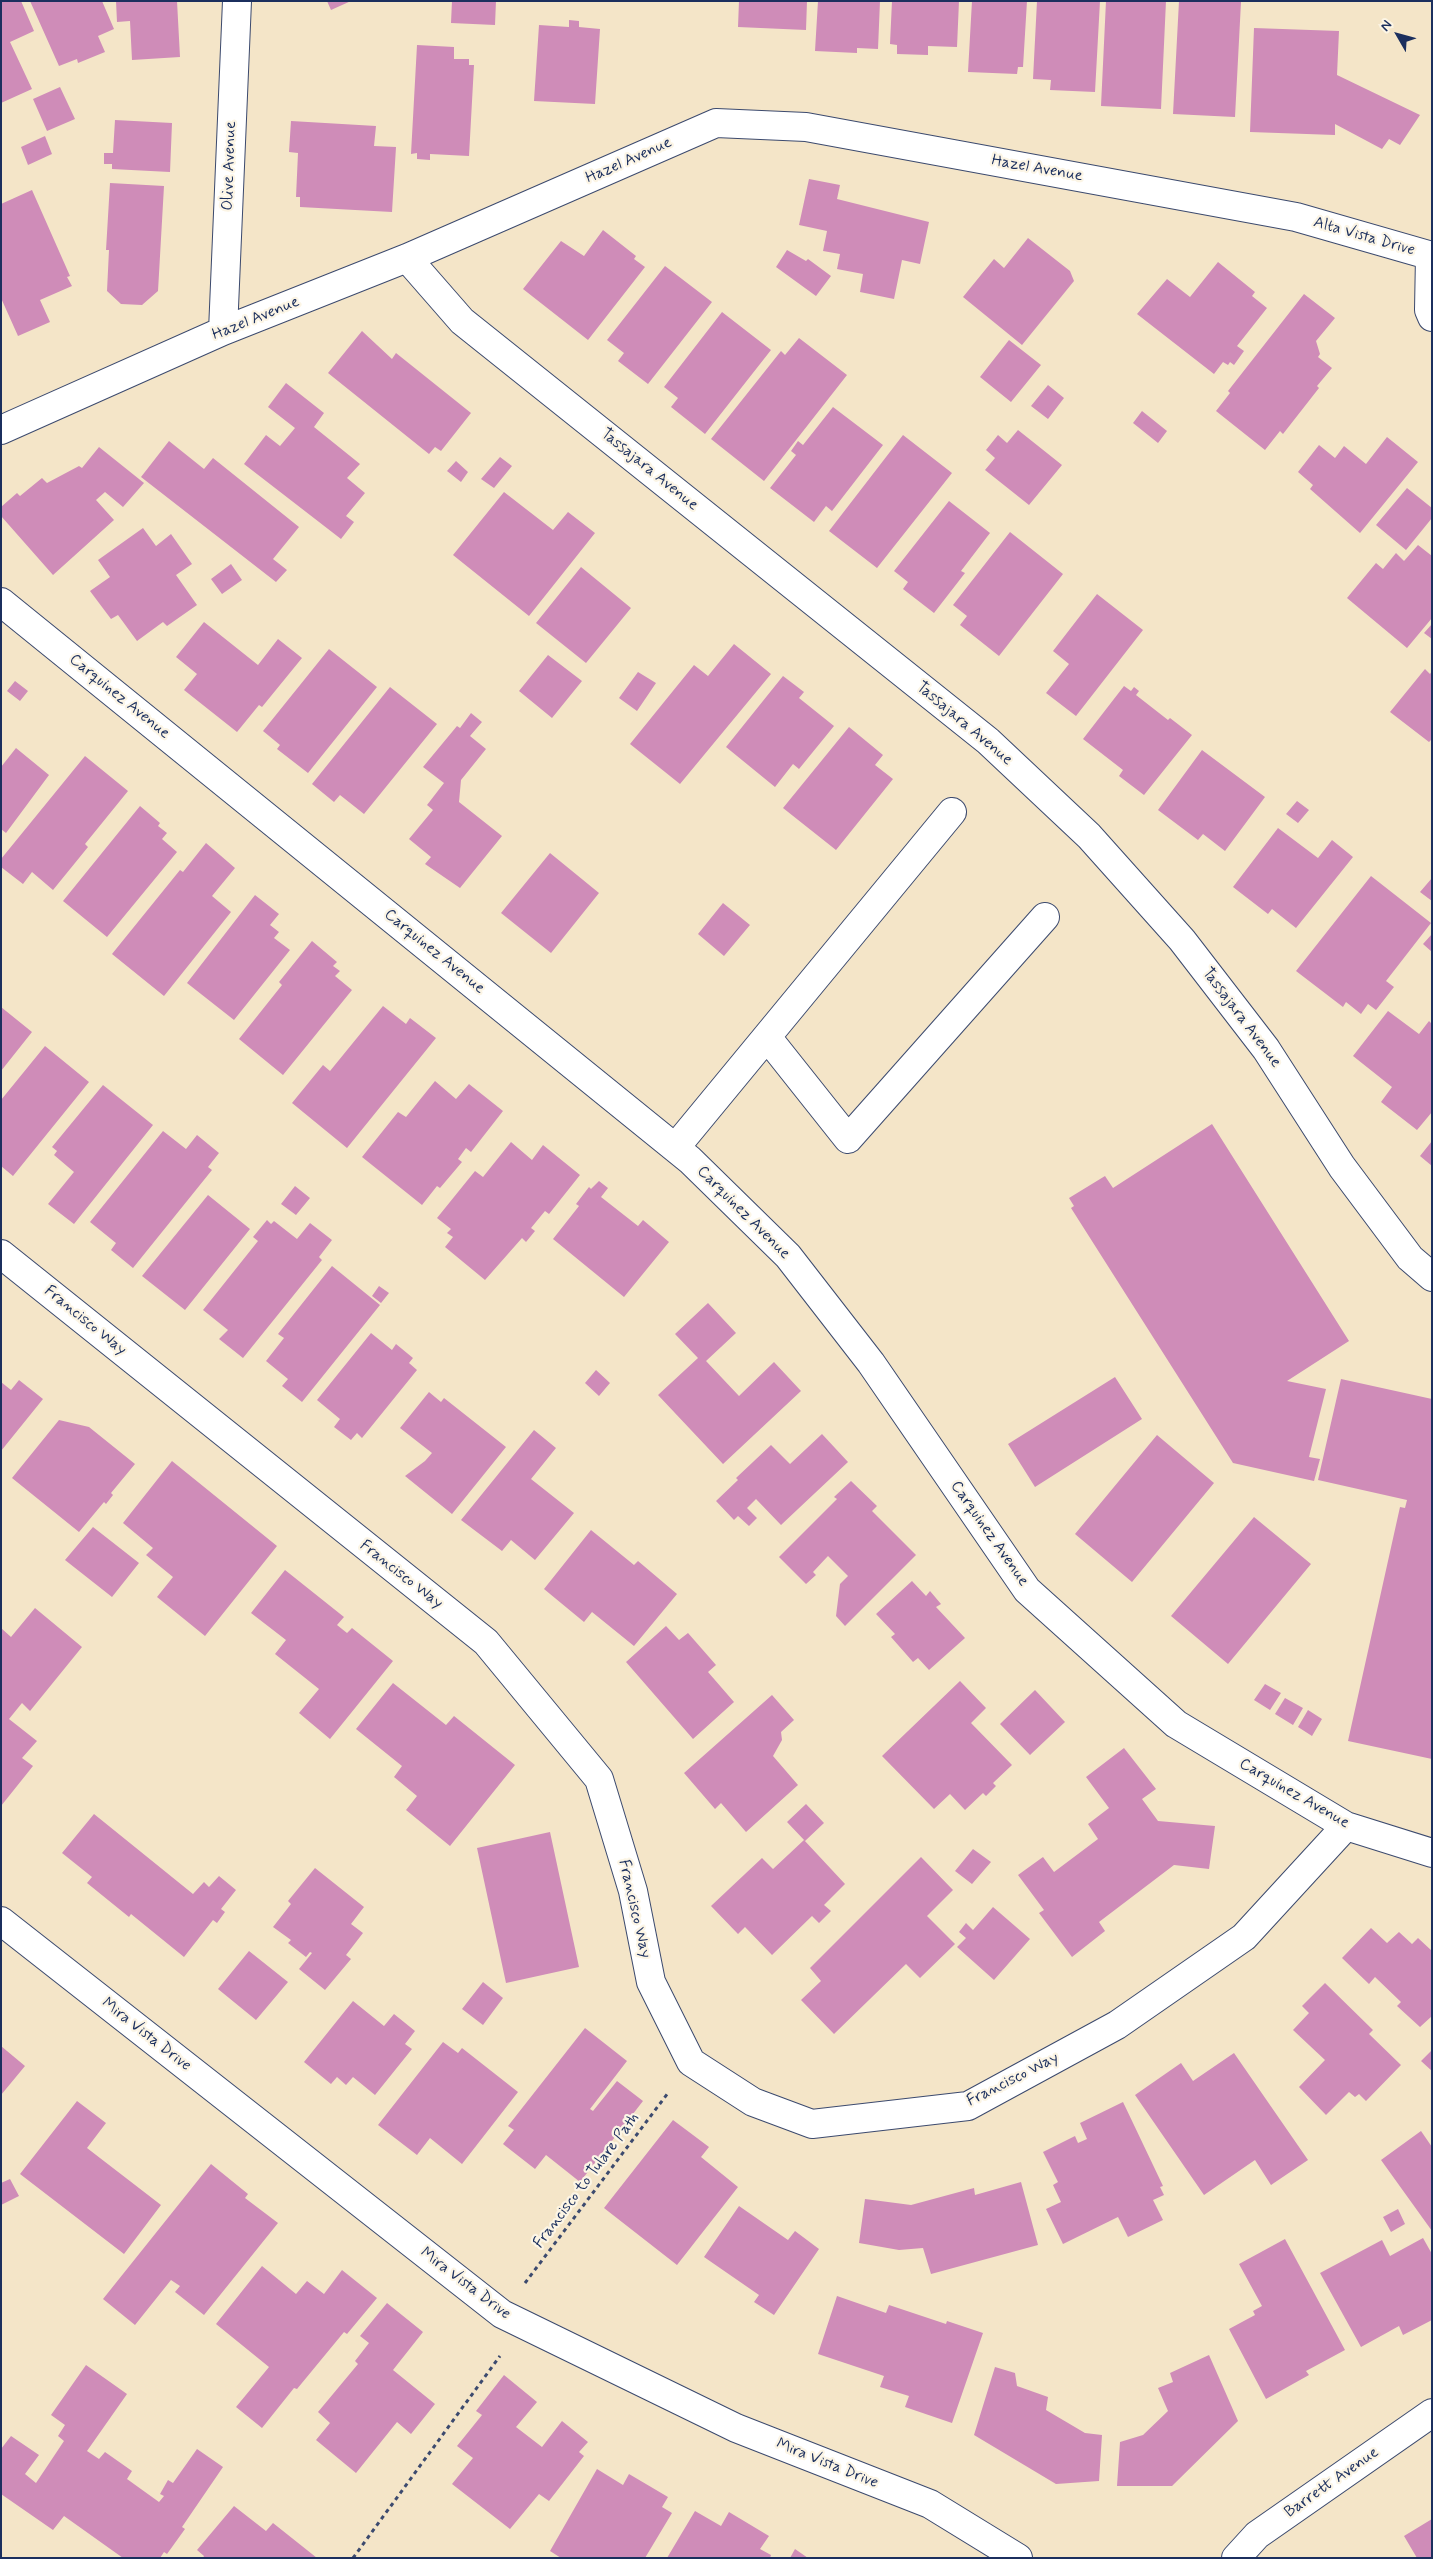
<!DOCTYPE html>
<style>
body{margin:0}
#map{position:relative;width:1433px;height:2559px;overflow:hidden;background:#f4e5c8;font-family:Mynerve,sans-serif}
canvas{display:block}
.frame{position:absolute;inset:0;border:2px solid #1b2f5e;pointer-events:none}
.north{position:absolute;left:1373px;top:10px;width:50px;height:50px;-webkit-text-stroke:4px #fcf5e5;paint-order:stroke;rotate:308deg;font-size:14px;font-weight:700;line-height:20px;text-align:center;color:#1b2f5e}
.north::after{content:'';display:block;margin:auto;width:18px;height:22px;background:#1b2f5e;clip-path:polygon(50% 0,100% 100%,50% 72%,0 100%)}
</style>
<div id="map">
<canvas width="1433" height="2559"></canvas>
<div class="frame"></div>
<div class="north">N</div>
</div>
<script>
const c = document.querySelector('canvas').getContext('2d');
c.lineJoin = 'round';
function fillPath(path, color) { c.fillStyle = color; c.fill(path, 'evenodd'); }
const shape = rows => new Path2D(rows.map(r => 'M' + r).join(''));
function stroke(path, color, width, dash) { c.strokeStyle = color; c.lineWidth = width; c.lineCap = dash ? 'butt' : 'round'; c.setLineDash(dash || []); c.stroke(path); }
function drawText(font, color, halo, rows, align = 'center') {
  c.font = font + ' Mynerve,sans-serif'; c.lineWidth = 4.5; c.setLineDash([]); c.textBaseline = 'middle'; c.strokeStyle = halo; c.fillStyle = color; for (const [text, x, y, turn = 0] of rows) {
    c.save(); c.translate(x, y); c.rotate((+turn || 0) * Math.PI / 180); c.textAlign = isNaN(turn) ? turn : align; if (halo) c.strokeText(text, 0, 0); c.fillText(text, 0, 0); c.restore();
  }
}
fillPath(shape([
 [1,1,21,1,34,31,10,42,32,89,1,103],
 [30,1,102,1,114,29,98,36,105,52,78,63,77,59,59,66],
 [116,1,177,1,180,57,132,60,130,21,117,22],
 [327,1,351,1,331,10],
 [452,1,496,1,495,25,451,23],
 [739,1,807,1,806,30,738,27],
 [818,1,880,1,878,49,857,48,857,53,815,51],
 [892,1,959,1,957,47,928,46,928,55,897,54,897,45,890,44],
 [972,1,1027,1,1023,67,1018,67,1017,74,968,72],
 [1037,1,1100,1,1095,92,1050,90,1051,80,1033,79],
 [1106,1,1166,1,1161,109,1101,106],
 [1179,1,1241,2,1235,117,1173,114],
 [569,20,579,21,579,27,600,29,595,104,534,101,539,25,569,27],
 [1254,28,1339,31,1337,75,1420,115,1400,145,1389,139,1382,149,1335,124,1335,135,1250,132],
 [417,45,454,47,454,59,469,59,469,65,474,65,469,156,430,154,430,160,417,159,417,153,411,154],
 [60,87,75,119,47,131,33,99],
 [115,120,172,123,170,172,112,169,112,164,104,164,104,153,113,153],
 [291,121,376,126,374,146,396,147,392,212,300,207,300,197,296,197,298,153,289,152],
 [45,136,52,154,28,165,21,147],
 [809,179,840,185,837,199,929,222,920,264,902,260,894,299,860,292,863,274,837,269,840,254,823,251,827,231,799,225],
 [110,183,164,186,158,291,142,305,121,304,107,291,109,250,106,250],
 [32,190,70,276,67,277,72,286,40,300,50,322,18,336,1,298,1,204],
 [603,230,636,256,634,259,645,267,588,340,523,289,561,241,584,256],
 [1028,238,1070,271,1074,281,1022,345,963,297,994,259,1004,268],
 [787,250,806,261,808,259,831,276,816,296,776,267],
 [1218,262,1255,292,1252,296,1267,308,1237,346,1244,351,1234,365,1230,362,1228,365,1223,362,1214,374,1137,314,1167,279,1190,297],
 [665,266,712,302,648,384,618,361,624,353,607,340],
 [1304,294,1335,318,1316,341,1320,354,1318,357,1332,368,1317,386,1319,388,1283,434,1280,431,1265,450,1216,411,1230,393,1228,391],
 [722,312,771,350,705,434,671,407,678,398,664,387],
 [362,331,392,359,396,353,471,413,441,451,435,447,429,454,328,373],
 [799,338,847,375,764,481,711,439,781,351,785,355],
 [1009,340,1041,365,1011,402,980,377],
 [286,383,324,413,314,427,360,464,347,478,365,493,346,516,354,522,341,539,244,464,266,435,280,446,295,428,268,407],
 [1048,385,1064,398,1048,419,1031,406],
 [833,407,883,445,832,511,826,506,814,522,770,488,796,455,791,451,798,441,803,445],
 [1142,411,1167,431,1158,443,1133,423],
 [1018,430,1062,465,1029,505,985,470,995,458,986,450,998,435,1007,443],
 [903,435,952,473,877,568,829,531],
 [1387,437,1418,462,1360,533,1310,489,1313,485,1298,472,1319,445,1335,458,1344,446,1366,464],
 [169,441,204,469,213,458,299,527,273,559,287,570,276,582,141,477],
 [99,447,144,483,123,507,105,492,96,500,114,520,53,575,1,516,1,507,17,493,20,496,42,478,47,483,79,466,82,468],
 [500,457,512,466,494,488,481,479],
 [456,461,468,472,461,482,447,471],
 [1407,488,1432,508,1432,518,1406,550,1376,525],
 [504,492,553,530,568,512,595,533,529,616,453,555],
 [949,501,990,533,961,571,965,573,934,613,903,589,908,582,894,571],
 [143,528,156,546,171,534,192,564,176,575,197,605,167,626,163,622,137,641,118,615,111,619,90,591,110,577,98,560],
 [1010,532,1063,574,999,656,960,625,967,616,953,605],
 [1418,545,1432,556,1432,618,1407,648,1347,598,1376,563,1383,569,1396,553,1404,561],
 [231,564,242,580,222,594,211,579],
 [581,567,631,608,586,663,536,623],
 [1097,594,1143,630,1076,716,1046,693,1069,664,1053,651],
 [204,622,258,665,278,639,302,658,262,707,259,705,237,732,184,690,197,674,176,657],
 [1432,624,1432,639,1424,633],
 [734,644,771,674,680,784,630,744,694,665,708,676],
 [329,649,377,687,308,773,277,749,280,745,263,731],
 [548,655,582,681,552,718,519,691],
 [1425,669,1430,674,1432,671,1432,739,1429,742,1390,712],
 [638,672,656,683,637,711,619,698],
 [783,676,804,692,799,698,834,726,799,769,793,764,775,787,726,747],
 [15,681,28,691,20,701,7,691],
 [1124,686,1131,691,1134,687,1139,691,1136,695,1168,720,1170,718,1192,735,1144,795,1119,776,1123,770,1083,739],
 [390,687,437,724,364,814,340,795,334,802,312,784],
 [471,713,482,722,470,736,486,749,461,780,459,802,502,836,460,888,425,864,431,857,409,839,433,810,427,805,444,783,423,767,457,726,460,728],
 [849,727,883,755,875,765,893,779,836,850,783,808],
 [16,748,49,775,6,833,1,829,1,767],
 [1202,750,1265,797,1225,851,1203,834,1198,840,1158,810],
 [85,756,128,791,85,844,88,847,53,890,32,872,23,884,1,867,1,859],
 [1297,801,1309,810,1298,823,1286,814],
 [140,806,160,823,158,826,167,833,162,839,177,852,107,937,63,901],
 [1278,828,1318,858,1332,840,1353,857,1296,928,1272,909,1268,914,1233,887],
 [206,843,235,868,212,896,231,912,164,996,112,954,180,870,183,872],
 [550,853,599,893,551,953,501,913],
 [1371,876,1431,923,1386,981,1394,987,1376,1010,1368,1004,1361,1014,1346,1002,1343,1007,1296,971],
 [1432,878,1432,901,1420,892],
 [255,895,279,914,270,925,279,932,274,938,290,950,234,1020,187,983],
 [723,903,750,925,724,956,698,934],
 [1432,934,1432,952,1423,944],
 [312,941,337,962,333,966,340,971,335,976,352,990,283,1075,239,1039,282,985,279,982],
 [383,1006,406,1024,410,1018,436,1038,347,1148,292,1103,323,1065,330,1071],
 [1,1007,32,1032,1,1071],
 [1388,1011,1419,1034,1429,1021,1432,1024,1432,1112,1417,1130,1381,1102,1392,1087,1353,1056],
 [45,1046,89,1082,13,1176,1,1166,1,1100],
 [435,1081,456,1099,469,1084,503,1111,471,1152,466,1148,458,1159,462,1162,440,1188,437,1186,422,1205,362,1157,398,1112,406,1117],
 [103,1085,153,1125,74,1224,48,1204,74,1172,54,1155,57,1151,52,1147],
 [1212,1124,1349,1341,1287,1381,1326,1389,1309,1457,1320,1459,1314,1481,1233,1463,1071,1208,1074,1206,1069,1198,1105,1176,1113,1188],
 [163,1131,186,1149,197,1135,219,1153,208,1167,212,1170,133,1268,111,1250,116,1243,90,1222],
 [1432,1141,1432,1166,1420,1156],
 [511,1142,532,1160,543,1145,580,1175,549,1214,545,1211,531,1228,535,1231,526,1242,522,1238,485,1280,445,1247,453,1237,447,1233,451,1229,437,1218,475,1171,483,1177],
 [599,1181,608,1188,601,1197,638,1226,643,1220,669,1242,624,1297,553,1239,579,1206,576,1204,589,1187,591,1189],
 [295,1186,310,1198,296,1215,281,1204],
 [208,1195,250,1229,185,1310,142,1276],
 [267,1220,271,1224,274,1221,297,1239,310,1223,332,1240,319,1257,322,1260,243,1358,219,1339,228,1330,203,1310,258,1241,253,1237],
 [332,1266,380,1305,302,1402,282,1386,288,1379,266,1361,284,1338,278,1334],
 [379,1286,389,1293,381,1303,372,1296],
 [708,1303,736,1333,706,1361,739,1396,774,1362,801,1391,723,1464,658,1395,698,1358,675,1334],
 [371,1333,392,1350,396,1344,413,1358,409,1363,417,1370,362,1438,357,1433,351,1440,334,1427,340,1419,317,1400],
 [596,1370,610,1383,599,1396,585,1383],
 [1115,1377,1142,1419,1035,1487,1008,1444],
 [1341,1379,1432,1399,1432,1759,1348,1741,1400,1507,1405,1508,1407,1500,1318,1480],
 [19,1380,43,1399,1,1451,1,1382,11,1390],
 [429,1392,441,1402,444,1398,506,1447,452,1514,405,1476,425,1461,432,1453,400,1428],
 [59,1420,89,1427,135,1464,111,1493,113,1495,106,1504,104,1502,79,1532,12,1478],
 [534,1430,556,1448,531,1479,574,1513,535,1560,511,1540,502,1551,461,1520],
 [822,1434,848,1462,781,1525,756,1499,747,1508,757,1518,749,1526,738,1516,734,1520,716,1501,738,1480,736,1478,771,1445,790,1464],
 [1157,1435,1214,1483,1132,1582,1075,1534],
 [172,1461,277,1546,205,1636,157,1597,173,1577,146,1555,153,1548,123,1523],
 [851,1481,877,1506,872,1511,916,1555,845,1626,836,1616,840,1584,848,1576,828,1556,813,1572,816,1575,806,1584,779,1557,837,1499,834,1497],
 [1254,1517,1311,1564,1228,1664,1171,1616],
 [93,1527,139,1563,112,1597,65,1560],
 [591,1530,634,1565,638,1561,677,1594,634,1646,592,1612,584,1622,544,1589],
 [285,1570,344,1617,337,1625,347,1633,352,1628,393,1661,330,1739,299,1713,319,1689,275,1654,286,1640,251,1613],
 [912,1581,926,1596,930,1591,941,1604,936,1607,965,1638,929,1670,918,1658,913,1662,891,1637,895,1634,876,1614],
 [35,1608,82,1647,30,1711,22,1703,9,1719,37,1741,22,1758,33,1766,1,1806,1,1628,11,1637],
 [666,1626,679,1640,688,1633,716,1665,708,1672,734,1702,693,1739,626,1662],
 [960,1681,986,1708,971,1723,1012,1765,993,1783,996,1786,986,1796,983,1793,965,1810,950,1794,934,1809,882,1756],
 [393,1683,446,1725,454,1716,515,1765,450,1846,406,1810,417,1796,394,1777,402,1766,356,1729],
 [1265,1684,1281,1693,1270,1710,1254,1700],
 [1035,1690,1065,1722,1030,1755,1000,1724],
 [772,1695,794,1720,781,1732,782,1740,773,1756,798,1785,746,1832,721,1803,715,1809,684,1773],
 [1285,1698,1303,1708,1293,1725,1275,1714],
 [1308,1710,1322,1719,1312,1736,1298,1727],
 [1124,1748,1156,1789,1142,1799,1158,1821,1215,1826,1209,1869,1174,1865,1099,1922,1105,1931,1072,1957,1039,1913,1044,1910,1018,1875,1043,1857,1054,1872,1098,1839,1088,1824,1109,1808,1086,1777],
 [806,1804,824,1823,805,1841,787,1822],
 [94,1814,193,1894,204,1882,209,1887,219,1876,236,1890,221,1909,225,1912,217,1923,213,1920,184,1957,131,1914,129,1917,87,1883,92,1877,62,1853],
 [550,1832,579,1967,506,1983,477,1848],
 [804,1840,845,1884,824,1905,831,1911,819,1923,812,1916,772,1955,745,1927,738,1934,711,1906,762,1858,773,1869],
 [973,1849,991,1862,972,1884,955,1871],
 [921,1857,953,1890,927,1916,955,1944,920,1978,906,1964,834,2034,801,2000,821,1981,810,1968],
 [315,1868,364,1907,351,1924,363,1933,346,1955,351,1959,325,1990,299,1969,312,1953,310,1952,306,1957,288,1943,291,1940,273,1927,291,1904,288,1901],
 [993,1907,1030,1939,994,1980,957,1947,966,1938,959,1932,966,1923,973,1930],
 [1371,1928,1387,1943,1399,1932,1412,1944,1418,1938,1432,1951,1432,2016,1420,2027,1397,2006,1401,2002,1375,1977,1369,1984,1342,1958],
 [249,1951,288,1982,256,2020,218,1989],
 [483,1982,503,1998,483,2025,462,2009],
 [1325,1983,1373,2030,1369,2034,1401,2065,1366,2101,1359,2094,1355,2097,1349,2092,1326,2115,1299,2087,1325,2060,1293,2030,1309,2013,1302,2006],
 [353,2001,384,2026,394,2014,415,2031,405,2044,412,2049,375,2095,353,2077,346,2085,337,2077,331,2084,304,2062],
 [585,2028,627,2061,590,2109,593,2111,617,2081,643,2101,580,2182,546,2155,535,2169,503,2144,514,2130,508,2126],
 [443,2042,458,2053,462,2048,518,2092,462,2164,430,2138,417,2155,378,2125],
 [1,2046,25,2066,1,2095],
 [1432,2050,1432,2071,1421,2061],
 [1234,2053,1308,2160,1271,2185,1255,2160,1204,2195,1135,2095,1181,2063,1193,2081],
 [77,2101,106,2123,87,2148,161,2205,124,2254,20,2174],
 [1123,2102,1163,2186,1160,2187,1164,2195,1153,2200,1163,2220,1128,2237,1118,2217,1063,2244,1046,2209,1061,2202,1053,2185,1058,2182,1043,2152,1075,2136,1078,2143,1087,2139,1080,2123],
 [673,2120,709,2147,701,2157,738,2187,677,2265,604,2208],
 [1421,2131,1432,2147,1432,2231,1381,2160],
 [211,2164,248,2194,245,2198,278,2223,204,2315,175,2292,180,2286,171,2280,135,2325,103,2299],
 [10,2179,19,2196,1,2205,1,2183],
 [1021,2182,1038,2245,931,2274,923,2248,899,2250,859,2243,865,2199,911,2205,974,2188,975,2195],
 [739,2206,788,2240,795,2231,819,2249,774,2315,754,2302,759,2295,704,2257],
 [1398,2209,1405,2224,1391,2232,1383,2217],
 [1423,2238,1432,2254,1432,2320,1403,2335,1399,2326,1361,2347,1320,2273,1382,2240,1390,2256],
 [1285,2239,1345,2350,1306,2371,1309,2375,1266,2399,1229,2329,1255,2315,1253,2311,1262,2306,1239,2264],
 [262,2266,296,2294,307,2281,324,2294,342,2270,377,2298,347,2334,344,2332,297,2389,294,2388,262,2428,236,2407,269,2367,216,2324],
 [837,2296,886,2313,889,2305,946,2324,947,2321,983,2333,952,2423,905,2407,909,2396,880,2387,884,2376,818,2354],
 [387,2303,423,2332,393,2370,435,2404,411,2434,397,2422,356,2473,316,2440,330,2423,318,2412,358,2364,355,2361,369,2343,360,2336],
 [1209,2355,1238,2421,1172,2486,1117,2486,1120,2442,1143,2435,1168,2411,1158,2388,1173,2382,1170,2373],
 [86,2365,127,2394,87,2451,99,2459,105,2452,132,2471,127,2479,159,2502,164,2496,160,2494,168,2480,173,2483,197,2449,223,2467,182,2527,185,2529,167,2554,164,2552,160,2558,123,2558,64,2516,53,2530,1,2494,1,2449,11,2436,39,2455,25,2474,36,2483,64,2441,58,2436,65,2425,51,2415],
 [995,2367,1015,2373,1017,2386,1048,2397,1046,2410,1085,2433,1102,2435,1099,2481,1056,2484,974,2435],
 [504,2375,537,2402,516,2427,542,2447,562,2421,588,2442,579,2452,584,2456,549,2501,539,2494,510,2529,452,2484,473,2458,457,2446,482,2415,476,2411],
 [597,2469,623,2485,629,2474,668,2497,662,2507,672,2513,645,2558,561,2558,550,2551],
 [234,2506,266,2531,273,2523,317,2558,203,2558,204,2556,197,2550],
 [695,2511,721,2526,729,2512,769,2536,760,2549,771,2555,770,2558,667,2558],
 [1432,2519,1432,2558,1417,2558,1404,2536],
 [795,2549,808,2558,790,2558]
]), '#cf8cb8');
const minor = shape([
 [1430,256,1429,310,1432,317],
 [407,258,462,321,988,741,1089,836,1182,940,1266,1049,1342,1167,1410,1258,1432,1277],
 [223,331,237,1],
 [1,430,223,331,407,258,716,123,806,127,1296,217,1432,256],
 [1,602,690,1160,788,1256,871,1363,1027,1590,1176,1724,1346,1826,1432,1853],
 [767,1037,848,1139,1045,917],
 [675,1148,952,812],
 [1,1254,486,1642,599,1779,633,1891,651,1982,691,2062,753,2102,812,2124,968,2106,1117,2025,1244,1937,1346,1826],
 [1,1921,502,2314,736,2428,930,2504,1018,2558],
 [1236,2558,1257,2535,1432,2413]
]);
stroke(minor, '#3c4a6e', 30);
stroke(shape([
 [525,2283,668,2093],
 [353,2558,500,2356]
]), '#3c4a6e', 3, [4, 4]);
stroke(minor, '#fff', 28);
drawText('16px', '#1b2f5e', '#fcf5e5', [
 ["Hazel Avenue",629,161,-24],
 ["Olive Avenue",230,166,-88],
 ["Hazel Avenue",1037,169,10],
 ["Alta Vista Drive",1364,237,16],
 ["Hazel Avenue",256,319,-22],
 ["Tassajara Avenue",649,470,39],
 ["Carquinez Avenue",119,697,39],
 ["Tassajara Avenue",964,724,40],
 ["Carquinez Avenue",434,952,39],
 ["Tassajara Avenue",1241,1018,53],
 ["Carquinez Avenue",743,1213,45],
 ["Francisco Way",85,1321,39],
 ["Carquinez Avenue",989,1534,55],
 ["Francisco Way",401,1575,38],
 ["Carquinez Avenue",1294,1794,30],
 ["Francisco Way",634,1909,77],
 ["Mira Vista Drive",146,2035,38],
 ["Francisco Way",1013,2080,-27],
 ["Francisco to Tulare Path",587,2181,-53],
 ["Mira Vista Drive",465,2284,37],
 ["Mira Vista Drive",827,2464,22],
 ["Barrett Avenue",1332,2483,-35]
]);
</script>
